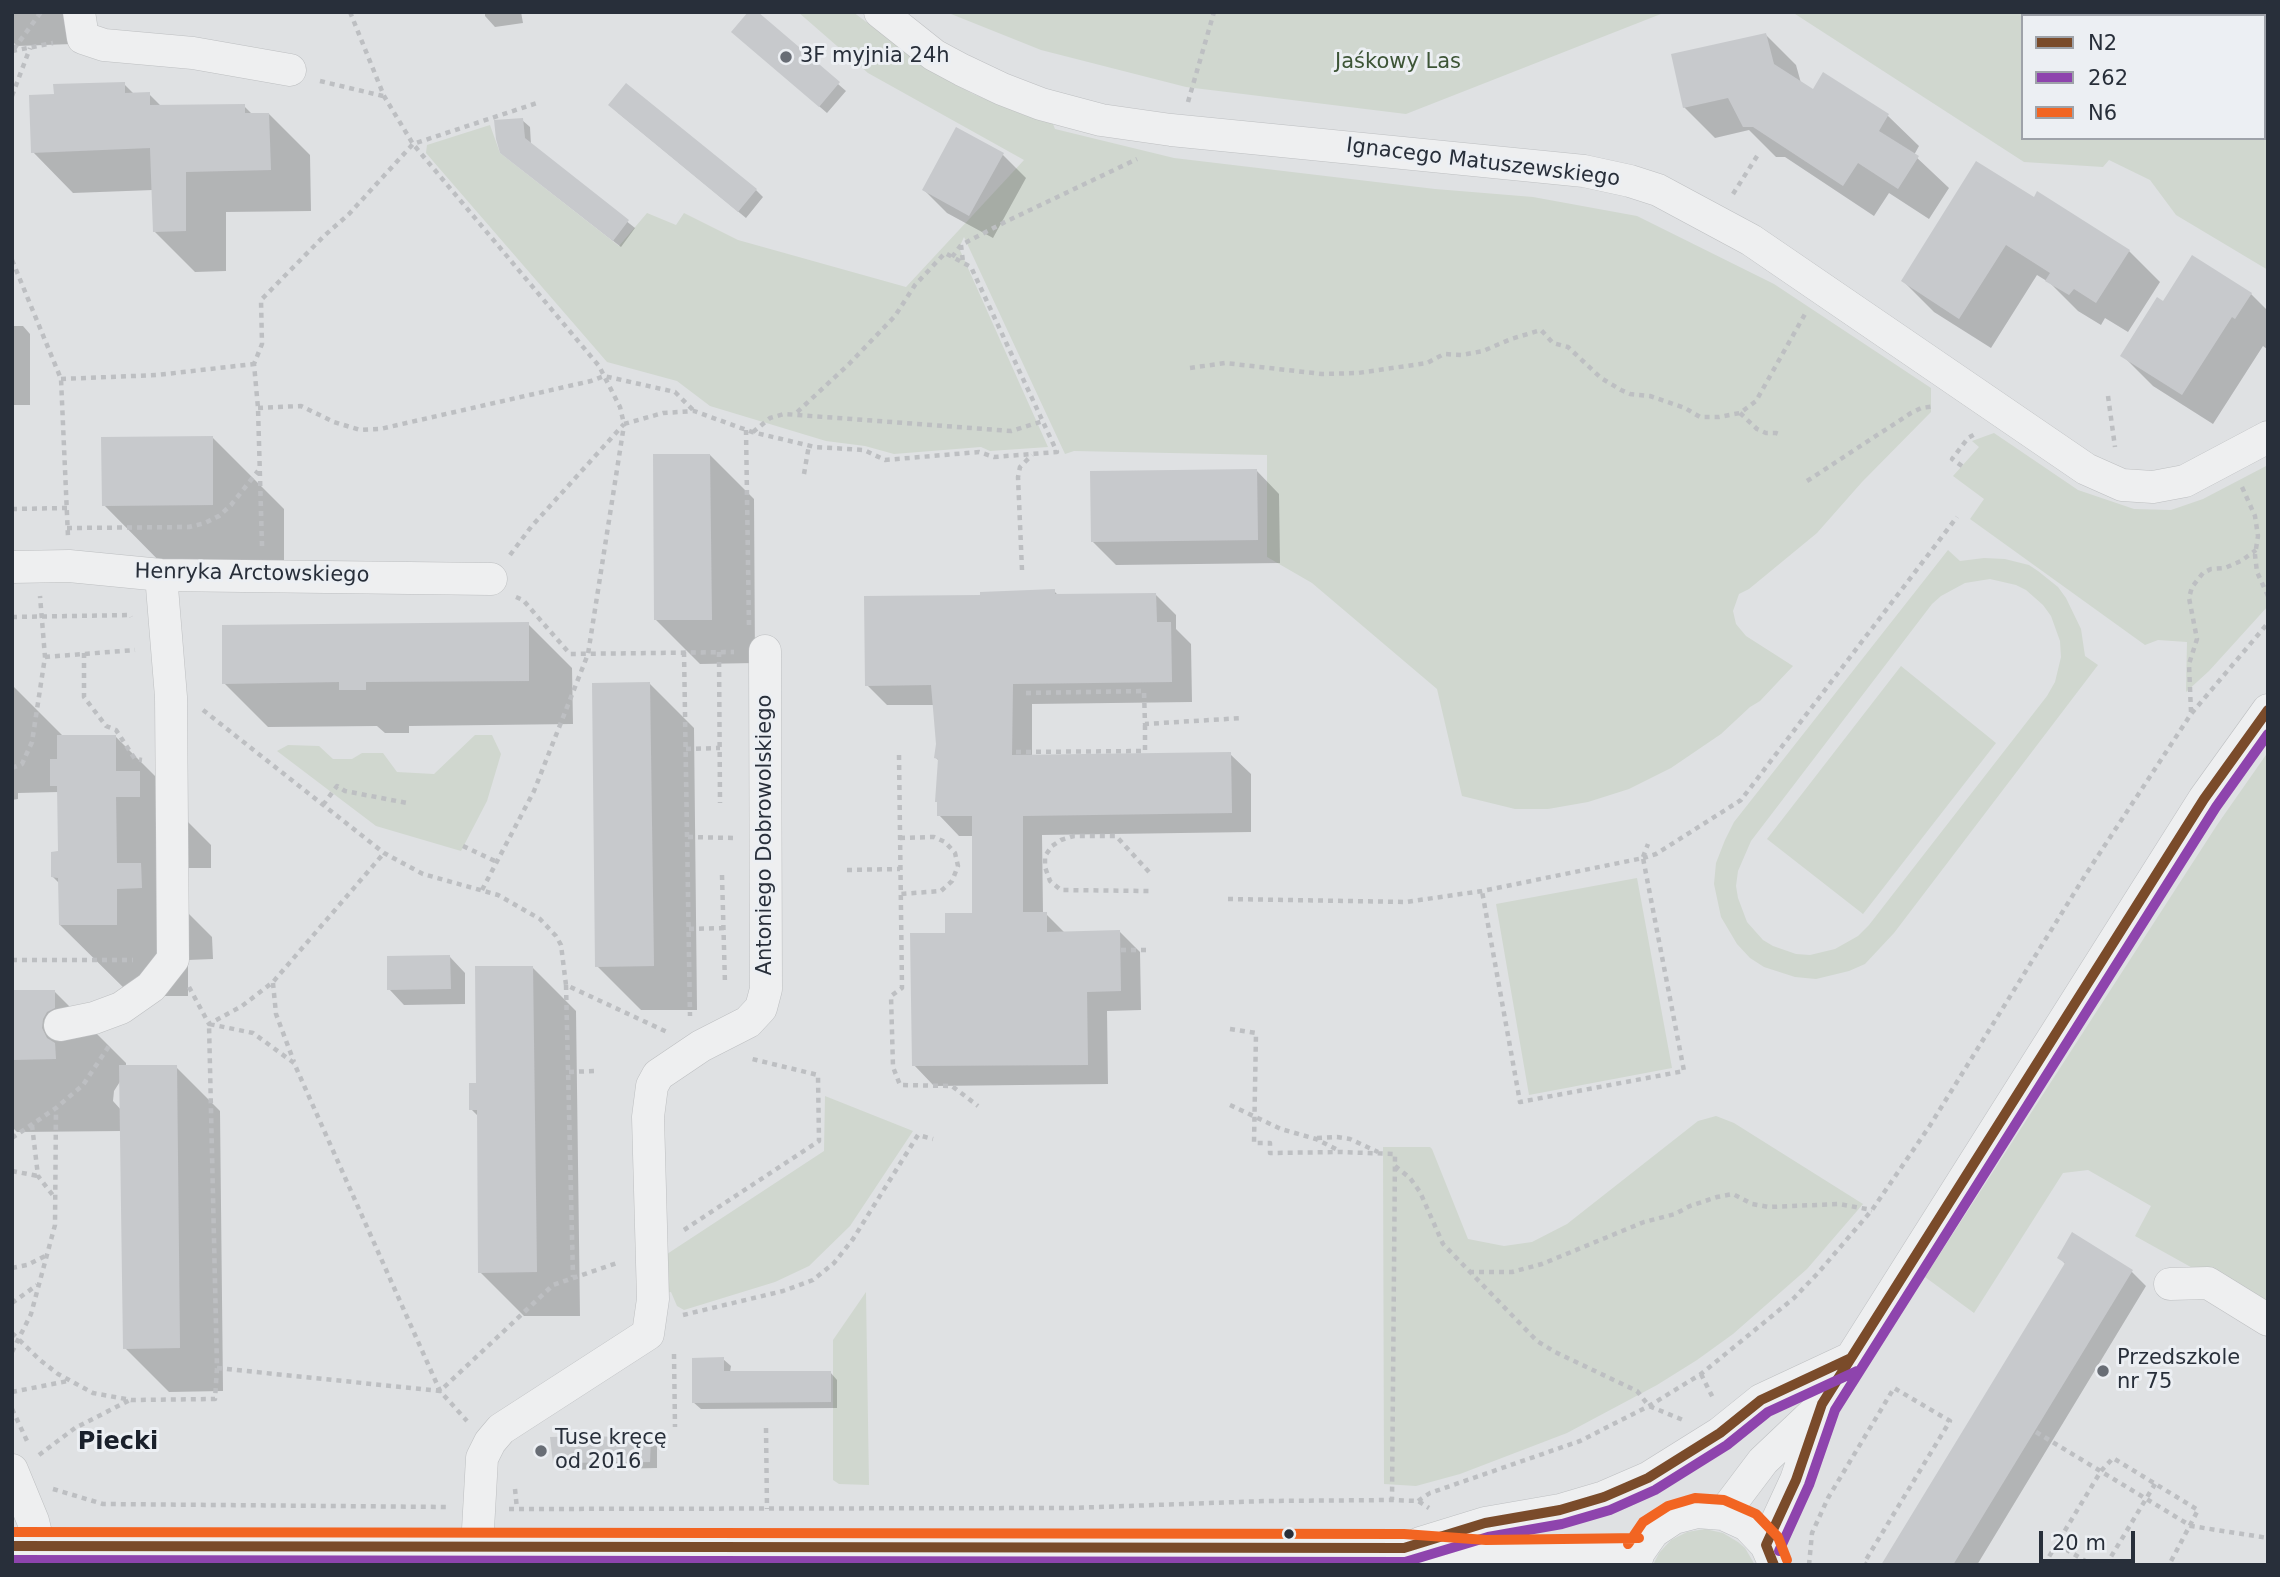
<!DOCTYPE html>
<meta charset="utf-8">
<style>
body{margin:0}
#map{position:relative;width:2280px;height:1577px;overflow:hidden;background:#dfe1e3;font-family:"DejaVu Sans",sans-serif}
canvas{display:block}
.frame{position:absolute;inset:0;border:14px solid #282f3a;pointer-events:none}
.legend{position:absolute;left:2021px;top:14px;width:245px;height:126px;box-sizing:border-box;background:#eceff3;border:2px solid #9ea2a9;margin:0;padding:9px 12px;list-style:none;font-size:21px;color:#282f3a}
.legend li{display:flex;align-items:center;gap:14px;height:35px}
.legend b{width:35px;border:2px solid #9ea2a9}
.scale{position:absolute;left:2039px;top:1531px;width:96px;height:32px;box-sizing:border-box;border:4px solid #282f3a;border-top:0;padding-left:9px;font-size:21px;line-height:24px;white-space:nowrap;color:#282f3a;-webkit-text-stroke:5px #eceff3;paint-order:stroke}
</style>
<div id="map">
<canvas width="2280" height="1577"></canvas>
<div class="frame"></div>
<ul class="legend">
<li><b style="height:9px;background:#7a4b2a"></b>N2</li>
<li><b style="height:9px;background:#8e44ad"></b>262</li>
<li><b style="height:9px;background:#f26522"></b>N6</li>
</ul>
<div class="scale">20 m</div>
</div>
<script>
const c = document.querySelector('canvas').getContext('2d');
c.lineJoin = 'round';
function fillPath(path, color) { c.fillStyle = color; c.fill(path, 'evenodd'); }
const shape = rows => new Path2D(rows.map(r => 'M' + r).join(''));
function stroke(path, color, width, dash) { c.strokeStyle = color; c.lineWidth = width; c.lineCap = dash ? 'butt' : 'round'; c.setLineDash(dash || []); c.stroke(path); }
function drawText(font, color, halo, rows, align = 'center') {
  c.font = font + ' "DejaVu Sans",sans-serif'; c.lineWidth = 6; c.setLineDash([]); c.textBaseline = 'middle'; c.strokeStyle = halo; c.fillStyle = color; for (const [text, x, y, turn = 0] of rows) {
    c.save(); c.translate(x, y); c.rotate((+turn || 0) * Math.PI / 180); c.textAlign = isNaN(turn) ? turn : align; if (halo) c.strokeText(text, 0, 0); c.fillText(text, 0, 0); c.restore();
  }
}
fillPath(shape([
 [798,12,853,12,933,72,973,94,1022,114,1053,124,1055,129,1174,158,1435,189,1533,197,1637,216,1774,284,1931,388,1931,412,1862,482,1817,533,1749,589,1739,594,1733,611,1736,624,1746,636,1793,666,1760,701,1750,707,1721,734,1671,768,1629,789,1588,802,1548,809,1515,809,1462,796,1437,689,1312,583,1267,557,1267,455,1074,451,1065,454,964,237,959,248,1048,447,990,451,981,447,894,454,865,446,826,441,710,406,677,381,607,362,426,153,427,145,490,125,500,153,619,246,647,213,676,225,684,213,738,240,906,287,1024,160,868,73],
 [946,12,1666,12,1406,114,1186,87,1041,50],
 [1792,12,2135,12,2144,16,2023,16,2023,138,2264,138,2264,42,2268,36,2268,270,2176,215,2150,180,2109,160,2103,167,2024,162],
 [1994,433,2078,490,2134,509,2171,510,2203,499,2268,465,2268,606,2209,671,2186,692,2187,642,2158,640,2145,645,1970,519,1984,499,1953,476,1979,447,1972,441],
 [1948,550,1960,561,1984,558,2005,559,2029,565,2038,571,2058,587,2066,598,2081,629,2085,656,2098,665,1894,933,1865,964,1849,971,1816,979,1795,977,1764,967,1750,958,1737,944,1721,917,1714,884,1716,863,1725,840,1734,822],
 [1990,579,2016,585,2026,590,2043,605,2051,616,2060,641,2061,657,2055,682,2047,696,1869,925,1858,936,1835,949,1810,955,1796,954,1773,946,1763,940,1747,922,1738,898,1736,886,1738,871,1751,841,1932,604,1941,596,1965,583],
 [1901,666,1996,743,1863,914,1767,839],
 [475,735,492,735,501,754,487,801,461,851,376,826,277,751,288,745,319,746,333,759,352,759,362,753,383,753,397,772,434,774],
 [2268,752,2268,1310,2135,1236,2151,1206,2088,1170,2063,1173,1974,1313,1925,1277,2217,825],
 [1637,878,1672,1068,1529,1095,1496,904],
 [825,1096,913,1131,850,1226,809,1266,775,1282,684,1310,677,1306,671,1292,665,1293,664,1256,824,1151],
 [1716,1116,1734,1123,1863,1204,1807,1269,1733,1334,1697,1360,1657,1385,1567,1433,1460,1474,1416,1486,1384,1484,1383,1147,1430,1147,1432,1149,1468,1239,1504,1246,1532,1242,1567,1224,1698,1121],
 [866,1292,869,1485,839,1484,833,1480,833,1340],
 [1705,1529,1723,1533,1738,1542,1745,1548,1755,1565,1653,1565,1659,1553,1671,1540,1687,1532]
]), '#d0d7cf');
fillPath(shape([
 [12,12,71,12,72,44,17,46,12,41],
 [485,12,521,12,523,23,495,27,485,16],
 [755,12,846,91,827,113,741,39],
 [1766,35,1796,65,1801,83,1814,91,1824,75,1888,116,1919,146,1914,155,1949,188,1929,219,1889,193,1874,216,1785,157,1776,157,1749,130,1715,138,1684,107],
 [124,84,134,94,149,94,162,107,244,106,253,115,269,114,310,155,311,211,226,212,226,271,195,272,154,231,153,190,73,193,33,152,56,96],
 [617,112,756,190,763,197,746,218],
 [522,120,530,127,531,145,635,228,621,247,510,160],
 [1002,154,1026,178,993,238,947,213,924,190],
 [2034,200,2129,251,2160,282,2128,332,2105,318,2101,325,2078,311,2050,283,2037,275,1991,348,1934,312,1903,281],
 [2251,294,2268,311,2268,347,2267,349,2263,346,2213,424,2153,386,2123,356,2163,304],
 [12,326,23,326,30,334,30,405,12,405],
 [212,437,284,509,284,576,175,577,104,505],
 [710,455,754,499,755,663,700,664,656,620],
 [1256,470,1279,494,1280,563,1116,565,1093,542],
 [1054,591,1059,596,1156,595,1176,615,1176,629,1191,644,1192,702,1032,704,1032,756,1230,754,1251,774,1251,832,1042,835,1043,914,1046,914,1065,933,1120,932,1140,952,1141,1010,1107,1011,1108,1084,934,1086,914,1065,947,934,974,915,974,836,959,836,939,815,940,762,936,758,937,744,934,705,887,705,867,685,982,597],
 [528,624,572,668,573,724,409,726,409,733,385,733,377,726,268,727,224,683],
 [650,684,694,728,697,1010,641,1010,597,966],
 [12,685,63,736,115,736,187,808,187,821,211,845,211,868,187,868,188,913,212,937,213,959,188,960,188,996,132,996,60,925,60,884,53,877,60,853,59,792,18,793,18,799,12,800],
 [450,957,465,973,465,1004,404,1005,389,989],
 [532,967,576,1011,580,1316,524,1316,480,1272,478,1116,471,1109,478,1084],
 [54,991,126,1063,126,1067,176,1067,220,1111,223,1391,169,1392,125,1348,122,1131,17,1132,12,1127,12,992],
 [121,1080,122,1111,113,1101,114,1091],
 [2059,1257,2131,1271,2146,1286,1977,1565,1890,1565,2066,1265],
 [723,1359,731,1366,730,1372,830,1372,837,1380,837,1408,701,1409,693,1402],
 [650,1439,657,1447,657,1468,562,1470,555,1463]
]), '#0003');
fillPath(shape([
 [748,12,758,12,840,82,819,107,731,32],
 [1766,33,1774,64,1813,89,1823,72,1889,114,1879,131,1919,156,1898,189,1858,163,1843,186,1753,127,1743,127,1728,98,1683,108,1671,54],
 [125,82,125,93,150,92,150,105,245,104,245,113,269,113,271,170,186,172,186,231,153,232,150,148,31,153,29,95,54,94,53,84],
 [626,83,757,189,738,212,608,105],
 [523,118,525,138,629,220,613,241,500,153,496,139,494,120],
 [956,127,1004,153,969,216,922,190],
 [1976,161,2034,197,2037,191,2130,250,2096,303,2074,289,2069,295,2045,281,2050,273,2006,245,1959,319,1901,281],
 [2192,255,2252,293,2235,319,2232,317,2182,395,2120,356,2157,297,2163,301],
 [213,436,213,505,102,506,101,437],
 [653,454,710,454,712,620,654,620],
 [1257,469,1258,540,1091,542,1090,471],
 [1055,589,1055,594,1156,593,1157,622,1171,622,1172,682,1013,684,1012,755,1231,752,1232,813,1023,816,1023,912,1047,912,1047,932,1120,930,1121,991,1087,992,1088,1065,912,1066,910,933,945,933,945,913,972,913,972,816,937,816,937,802,935,802,938,759,934,758,936,744,931,685,865,686,864,596,980,595,980,592],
 [529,622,529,681,366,682,366,690,339,690,339,682,222,684,222,625],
 [650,682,654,966,595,967,592,683],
 [57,735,116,735,116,771,140,771,140,797,116,797,117,863,141,863,142,888,117,889,117,925,59,925,58,878,51,877,51,852,58,851,57,786,50,786,50,759,57,759],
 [450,955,451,989,387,990,387,956],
 [475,966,533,966,537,1272,478,1273,477,1110,469,1110,469,1083,476,1083],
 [12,990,55,990,55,1008,47,1012,43,1019,42,1028,47,1038,55,1043,56,1059,12,1060],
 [119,1065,177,1065,180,1348,123,1349],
 [2072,1232,2133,1270,1953,1565,1881,1565,2065,1263,2057,1258],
 [724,1357,724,1371,831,1371,831,1402,692,1403,692,1358],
 [588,1436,651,1438,650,1462,553,1463,550,1437]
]), '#c7c9cc');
const minor = shape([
 [79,12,83,38,104,45,193,53,290,70],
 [880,12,934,55,962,70,1002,89,1041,104,1101,120,1171,130,1584,171,1630,181,1658,190,1751,240,2086,469,2122,485,2153,487,2185,481,2268,437],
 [12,567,69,566,161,575,491,579],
 [60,1025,94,1018,121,1008,151,987,173,959,171,697,161,575],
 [2170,1284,2208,1283,2268,1320],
 [12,1470,33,1521,39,1546,39,1565],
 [1723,1514,1763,1461,1819,1408],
 [1420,1543,1485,1523,1560,1510,1604,1497,1648,1478,1720,1433,1761,1400,1851,1358],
 [1766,1545,1796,1480,1822,1404,2204,799,2268,710],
 [12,1546,1404,1548,1486,1554,1639,1552],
 [476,1565,482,1458,490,1442,501,1429,648,1334,653,1299,648,1117,652,1086,658,1075,701,1046,748,1022,761,1008,766,989,765,651],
 [1635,1565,1639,1552,1653,1532,1674,1518,1697,1512,1723,1514,1747,1525,1766,1545,1774,1563]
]);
stroke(minor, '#bdbfc1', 33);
stroke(shape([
 [350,12,384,96,413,144,599,366,620,407,624,424,663,413,694,411,752,432,815,447,864,450,885,460,979,452,994,457,1057,452,971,267,945,253,915,285,895,316,849,364,794,415],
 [2266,28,2268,26],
 [14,49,41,12],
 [12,51,53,43],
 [320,81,383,96],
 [12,96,30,48],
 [1188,102,1214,12],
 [1733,194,1759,153],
 [961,245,963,262],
 [952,257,961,245,1005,222,1137,159],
 [12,260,61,379,68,537],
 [1190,368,1225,363,1322,374,1358,373,1427,363,1444,354,1462,355,1483,351,1511,339,1541,330,1553,343,1568,347,1601,378,1621,390,1630,394,1650,396,1685,408,1700,417,1719,417,1740,413,1756,401,1805,314],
 [61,379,157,375,254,364],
 [2108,396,2115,447],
 [258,408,301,406,334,422,360,430,380,429,591,381,604,376,675,392,694,411],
 [1740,413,1757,429,1766,433,1776,433,1782,435],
 [746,430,749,626],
 [753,432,770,418,784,414,1011,431,1043,421],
 [1962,466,1952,459,1968,438,1977,433],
 [804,474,809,445],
 [1807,481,1911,413,1921,408,1935,406],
 [2242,487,2255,516,2258,536,2255,555,2257,572,2268,596],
 [12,509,67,508],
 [67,528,189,527,205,523,219,516,231,505,258,471],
 [262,546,258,408,254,364,262,344,261,300,324,236,349,214,413,144,537,103],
 [510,555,531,527,624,424],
 [1022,570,1018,477,1020,467,1032,455],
 [516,597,523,600,570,654,734,652],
 [12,617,130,615,131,617],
 [684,652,690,1016],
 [719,652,720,803],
 [84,653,84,697,106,726,116,730,135,759,142,760],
 [45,657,135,650],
 [1026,693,1144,691,1145,724,1243,718],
 [203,710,384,853,423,874,498,895,540,919,556,936,561,945,566,985,667,1032],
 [2191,712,2189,664,2197,639,2189,598,2192,587,2203,573,2211,569,2225,568,2241,561,2256,550],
 [686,749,720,748],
 [1016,752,1145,751,1145,724],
 [899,755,902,988,891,996,893,1067,900,1085,952,1086,978,1106],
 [12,768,22,764,32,742,45,657,40,596],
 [323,805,337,786,345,791,407,803],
 [688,837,734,838],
 [900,838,934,837,945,842,955,853,958,866,952,881,941,891,900,894],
 [463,846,497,862],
 [1643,857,1648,844],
 [1643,858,1656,854,1741,800,1957,517],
 [847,870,900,869],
 [1149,872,1116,836,1074,836,1061,840,1052,846,1045,856,1045,867,1050,881,1061,890,1149,891],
 [722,875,725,984],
 [482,890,534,791,588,654,624,425],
 [1228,899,1406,902,1482,891,1643,858,1684,1071,1520,1102,1482,891],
 [689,929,724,928],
 [1121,950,1149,950],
 [12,960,133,960],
 [273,983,276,1014,294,1062],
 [566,985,573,1277],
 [189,987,209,1024,242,1006,273,982,384,853],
 [1230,1029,1256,1033,1254,1143,1270,1143,1270,1153,1340,1152,1395,1154,1392,1500],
 [569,1072,594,1071],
 [1230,1105,1281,1129,1316,1139,1340,1151],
 [32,1125,38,1176,55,1198],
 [12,1138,56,1108,83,1085,109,1046],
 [1317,1138,1337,1137,1350,1139,1378,1152],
 [1395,1166,1410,1178,1420,1192,1443,1244,1537,1341,1555,1352,1637,1391,1649,1406,1683,1420],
 [12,1171,38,1176],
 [684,1230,819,1141,818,1075,748,1058],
 [12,1268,27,1265,47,1255],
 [1469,1272,1512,1272,1542,1264,1644,1222,1675,1214,1690,1206,1717,1197,1733,1194,1752,1204,1769,1207,1839,1204,1872,1210],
 [12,1303,37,1285],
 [683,1315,783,1291,813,1280,834,1263,853,1239,918,1135,933,1139],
 [12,1333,40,1360,58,1374,93,1393,131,1400,215,1399,217,1368,209,1024,253,1033,294,1063,440,1391,467,1421],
 [12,1352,31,1314,55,1225,56,1108],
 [674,1354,675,1427],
 [217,1368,440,1391,553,1285,620,1262],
 [1701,1374,1713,1398],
 [12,1392,68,1381],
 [12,1409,28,1443],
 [766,1428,767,1509],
 [2036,1432,2191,1526,2268,1538],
 [39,1455,75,1428,130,1400],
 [53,1489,103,1504,448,1507],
 [515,1489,517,1509],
 [1418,1501,1430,1493,1580,1441,1649,1406,1701,1374,1794,1298,1818,1273,1872,1210,1929,1127,2086,874,2191,714,2268,623],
 [509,1509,1071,1508,1266,1501,1392,1500,1418,1501,1429,1508],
 [2057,1544,2092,1565],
 [1809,1565,1812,1533,1828,1498,1894,1388,1950,1421,1864,1563,1867,1565],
 [2044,1565,2101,1471,2113,1458,2198,1510,2169,1565],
 [2106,1565,2155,1484]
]), '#bdbfc2', 4.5, [5, 5]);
stroke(minor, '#eeeff0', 32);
stroke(shape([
 [12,1546,1404,1548,1485,1523,1560,1510,1604,1497,1648,1478,1720,1433,1761,1400,1851,1358],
 [1774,1565,1766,1545,1796,1480,1822,1404,2204,799,2268,710]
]), '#7a4b2a', 10);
stroke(shape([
 [1779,1551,1809,1485,1835,1410,2216,807,2268,734],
 [12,1560,1405,1562,1488,1537,1562,1524,1610,1510,1655,1490,1727,1445,1768,1412,1857,1371]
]), '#8e44ad', 10);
stroke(shape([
 [12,1532,1404,1534,1486,1540,1639,1538],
 [1628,1544,1643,1522,1668,1506,1695,1498,1724,1500,1756,1514,1778,1537,1787,1560]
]), '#f26522', 10);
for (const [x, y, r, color] of [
 [786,57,7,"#686d75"],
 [2103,1371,7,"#686d75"],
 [541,1451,7,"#686d75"],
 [1289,1534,6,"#282f3a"]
]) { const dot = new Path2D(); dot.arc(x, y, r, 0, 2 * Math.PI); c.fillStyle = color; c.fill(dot); stroke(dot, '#eceff3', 2.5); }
drawText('21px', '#282f3a', '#eceff3', [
 ["3F myjnia 24h",800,57],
 ["Przedszkole",2117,1359],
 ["nr 75",2117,1383],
 ["Tuse kręcę",555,1439],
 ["od 2016",555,1463]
], 'left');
drawText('21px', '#3d5536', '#eceff3', [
 ["Jaśkowy Las",1398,63]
]);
drawText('21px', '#282f3a', '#eceff3', [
 ["Ignacego Matuszewskiego",1483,163,7],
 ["Henryka Arctowskiego",252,574,1],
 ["Antoniego Dobrowolskiego",766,835,-90]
]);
drawText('bold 24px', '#1a202b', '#eceff3', [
 ["Piecki",118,1443]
]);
</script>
